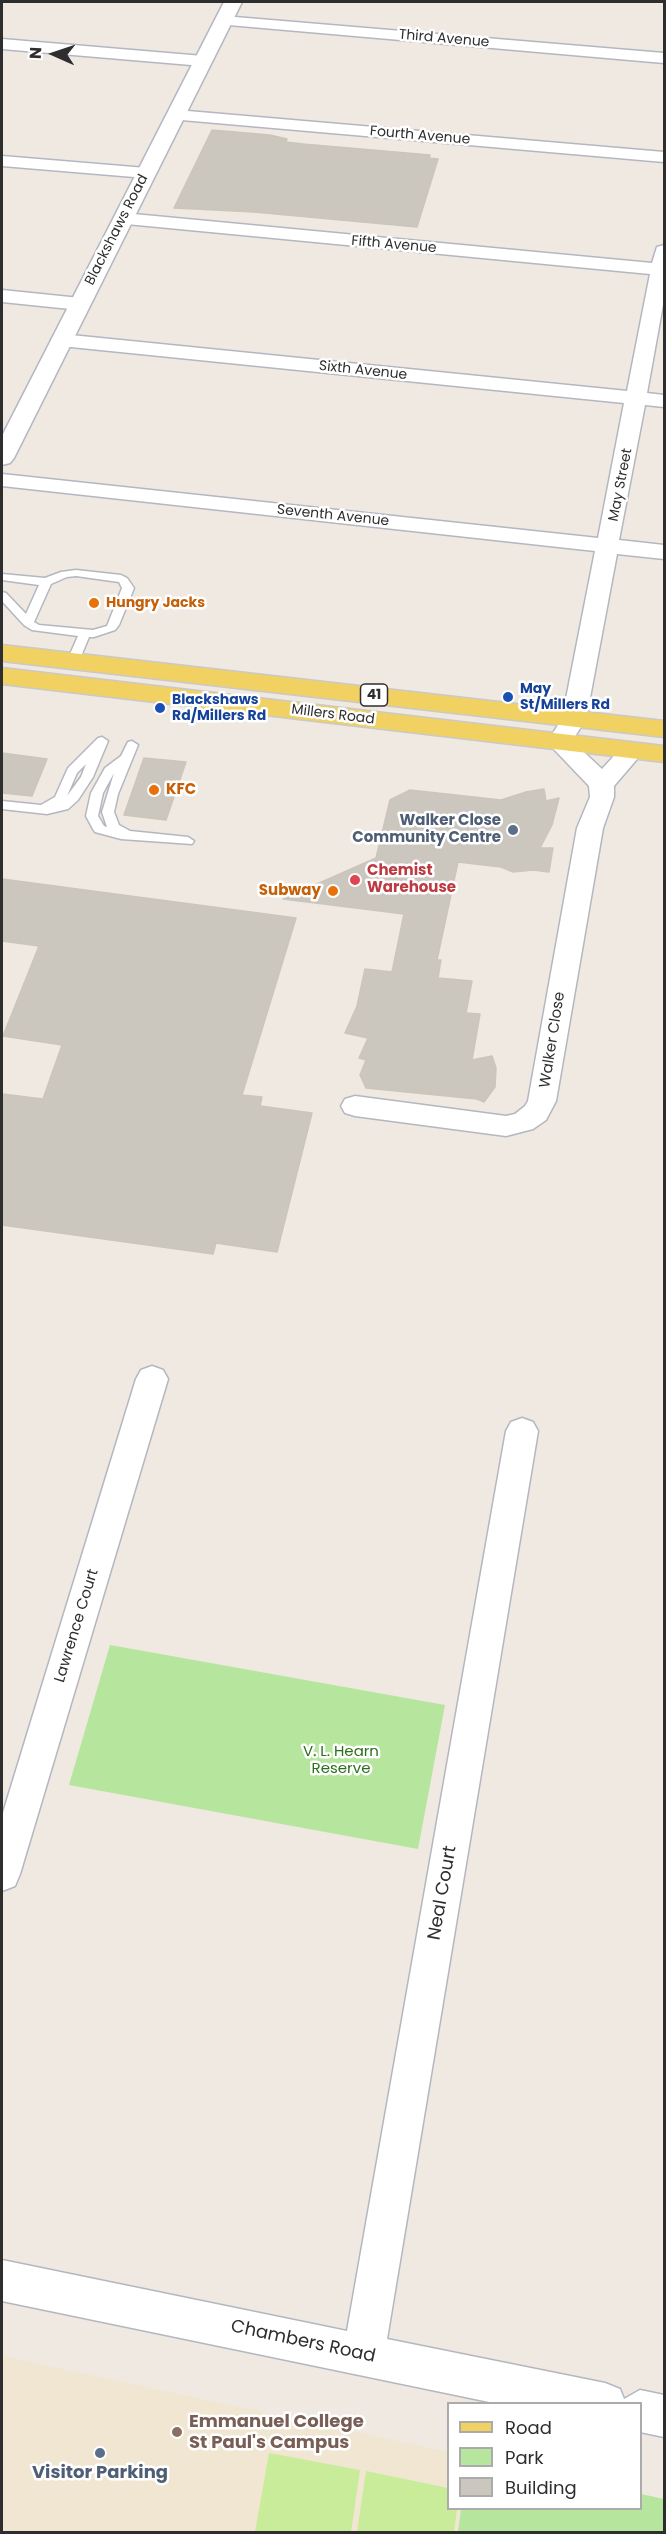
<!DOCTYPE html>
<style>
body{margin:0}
#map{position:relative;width:666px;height:2534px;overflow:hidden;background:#efe9e1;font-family:Poppins,sans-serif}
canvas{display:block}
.frame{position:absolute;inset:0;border:3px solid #2e2e2e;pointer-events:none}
.legend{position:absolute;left:447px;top:2402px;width:195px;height:108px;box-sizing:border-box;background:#fff;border:2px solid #ababab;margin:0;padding:8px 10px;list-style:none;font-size:18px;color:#2e2e2e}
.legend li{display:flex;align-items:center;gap:12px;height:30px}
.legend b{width:30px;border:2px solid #ababab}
.north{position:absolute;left:24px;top:24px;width:60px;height:60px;-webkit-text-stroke:4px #fff;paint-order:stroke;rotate:273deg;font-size:16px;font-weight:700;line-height:24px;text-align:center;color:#2e2e2e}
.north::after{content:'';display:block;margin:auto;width:21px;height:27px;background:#2e2e2e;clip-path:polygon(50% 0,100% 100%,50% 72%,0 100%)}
</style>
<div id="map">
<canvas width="666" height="2534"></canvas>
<div class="frame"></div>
<ul class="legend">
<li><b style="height:8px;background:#f2d163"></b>Road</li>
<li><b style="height:16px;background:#b6e59e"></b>Park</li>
<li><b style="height:16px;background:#cbc7bf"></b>Building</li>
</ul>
<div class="north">N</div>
</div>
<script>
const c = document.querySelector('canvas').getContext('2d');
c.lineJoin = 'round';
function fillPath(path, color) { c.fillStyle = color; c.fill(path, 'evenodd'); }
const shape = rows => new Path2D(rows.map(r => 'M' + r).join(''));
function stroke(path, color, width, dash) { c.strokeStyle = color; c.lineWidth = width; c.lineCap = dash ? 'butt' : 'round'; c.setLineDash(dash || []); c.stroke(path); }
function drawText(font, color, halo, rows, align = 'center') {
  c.font = font + ' Poppins,sans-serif'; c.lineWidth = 5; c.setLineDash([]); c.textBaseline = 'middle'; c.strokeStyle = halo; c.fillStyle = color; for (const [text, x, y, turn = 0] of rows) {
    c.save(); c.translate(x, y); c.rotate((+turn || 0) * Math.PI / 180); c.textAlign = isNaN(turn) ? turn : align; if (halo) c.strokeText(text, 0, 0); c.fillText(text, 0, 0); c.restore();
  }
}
fillPath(shape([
 [2,2356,448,2452,448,2508,640,2508,641,2494,664,2499,664,2532,2,2532]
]), '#f0e6d1');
fillPath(shape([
 [110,1645,445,1705,418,1849,69,1785],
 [641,2494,664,2499,664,2532,458,2532,461,2509,640,2508]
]), '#b6e59e');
fillPath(shape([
 [269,2453,360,2470,351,2532,255,2532],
 [366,2471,448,2488,448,2508,457,2509,454,2532,357,2532]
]), '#c9ec9a');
const building = shape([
 [212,130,270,135,287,139,286,142,303,144,430,155,429,158,438,159,417,227,254,212,174,208,212,130],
 [2,753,47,759,32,796,2,793,2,753],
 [144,758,186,762,166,820,124,815,144,758],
 [544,789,546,801,559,798,552,825,540,848,553,848,549,872,533,870,513,872,501,867,458,862,437,960,441,960,438,978,472,981,466,1013,480,1014,472,1060,492,1056,496,1068,495,1087,484,1102,477,1099,366,1088,360,1075,366,1060,359,1058,368,1038,345,1033,357,1006,365,969,392,972,404,914,283,899,376,858,390,800,410,790,501,800,526,792,544,789],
 [2,879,296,918,242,1095,262,1097,260,1106,312,1113,277,1252,216,1243,213,1254,2,1225,2,1094,43,1099,62,1045,3,1036,39,946,2,941,2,879]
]);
fillPath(building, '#cbc7bf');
stroke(building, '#cbc5ba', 1.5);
const service = shape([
 [76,570,121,575,127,578,134,588,119,625,115,630,94,637,89,637,79,661,73,665,67,661,78,636,32,630,24,625,2,601,2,592,6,593,26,614,39,585,2,580,2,574,45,578,61,572,76,570],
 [76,576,119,582,122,588,107,626,93,630,39,625,34,622,51,584,67,577,76,576],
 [102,737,108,741,93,777,78,800,68,809,47,814,2,809,2,801,41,805,55,797,68,768,98,738,102,737],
 [86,764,81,777,67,796,77,773,86,764],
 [132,741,138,745,118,794,114,812,119,825,130,831,188,837,194,841,192,844,121,839,95,832,93,829,86,816,91,793,105,768,121,756,128,742,132,741],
 [114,773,102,812,107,827,104,826,98,816,103,793,114,773]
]);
const minor = shape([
 [223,16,664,53,664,63,217,24,215,21,217,18,223,16],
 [2,39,203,56,211,61,203,66,2,49,2,39],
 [176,110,664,152,664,162,170,119,167,115,170,111,176,110],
 [2,156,146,168,152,169,155,173,152,177,146,178,2,166,2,156],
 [123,213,652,263,657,247,664,245,664,299,647,393,664,395,664,407,645,405,619,540,664,545,664,559,617,554,586,719,572,741,602,769,623,746,632,743,641,746,644,751,614,786,614,797,603,828,556,1101,546,1120,533,1129,506,1136,355,1116,345,1113,341,1106,345,1099,355,1096,506,1116,515,1114,525,1106,528,1101,577,828,590,797,589,786,547,742,562,719,595,551,2,486,2,474,598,538,624,403,61,346,54,344,51,340,54,336,61,334,627,391,650,274,116,223,114,219,116,215,123,213],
 [2,290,80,298,87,300,90,304,87,308,80,310,2,302,2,290],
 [152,1366,163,1370,168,1379,20,1874,15,1886,2,1891,2,1816,136,1379,141,1370,152,1366],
 [522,1418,533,1422,538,1431,387,2339,605,2383,620,2389,624,2399,640,2390,664,2395,664,2437,640,2432,640,2404,499,2404,2,2301,2,2260,347,2331,506,1431,511,1422,522,1418]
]);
const secondary = shape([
 [224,2,242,2,14,458,10,463,2,465,2,436,224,2]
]);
const primary = shape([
 [2,645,664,721,664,737,2,661,2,645],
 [2,668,664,746,664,762,2,684,2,668]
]);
stroke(service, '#b4b7c1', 3);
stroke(minor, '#b4b7c1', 3);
stroke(secondary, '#b4b7c1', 3);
stroke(primary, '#c9c9c9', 3);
fillPath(service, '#fff');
fillPath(minor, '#fff');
fillPath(secondary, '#fff');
fillPath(primary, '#f2d163');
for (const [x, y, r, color] of [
 [94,603,6,"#e8710a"],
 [508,697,6,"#1a4fb4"],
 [160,708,6,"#1a4fb4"],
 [154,790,6,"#e8710a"],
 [513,830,6,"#5c6f8a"],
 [355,880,6,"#e0444e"],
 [333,891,6,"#e8710a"],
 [177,2432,6,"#8d6e63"],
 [100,2453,6,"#5c6f8a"]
]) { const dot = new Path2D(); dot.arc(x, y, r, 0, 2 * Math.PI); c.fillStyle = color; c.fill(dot); stroke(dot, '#fff', 2); }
drawText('14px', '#2e2e2e', '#fff', [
 ["Third Avenue",444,39,5],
 ["Fourth Avenue",420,136,5],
 ["Blackshaws Road",117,230,-63],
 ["Fifth Avenue",394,245,5],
 ["Sixth Avenue",363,371,6],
 ["May Street",621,485,-79],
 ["Seventh Avenue",333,516,6],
 ["Millers Road",333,715,7]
]);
drawText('bold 14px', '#c56008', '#fff', [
 ["Hungry Jacks",106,603]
], 'left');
drawText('bold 14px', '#164399', '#fff', [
 ["May",520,689],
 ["St/Millers Rd",520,705],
 ["Blackshaws",172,700],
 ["Rd/Millers Rd",172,716]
], 'left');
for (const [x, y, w] of [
 [374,695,27]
]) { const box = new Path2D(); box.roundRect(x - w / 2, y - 11, w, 22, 4.5); c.fillStyle = '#fff'; c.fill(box); stroke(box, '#2e2e2e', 1.5); }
drawText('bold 14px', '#2e2e2e', null, [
 ["41",374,695]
]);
drawText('bold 15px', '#c56008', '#fff', [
 ["KFC",166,790],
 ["Subway",321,891,"right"]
], 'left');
drawText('bold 15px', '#4e5e75', '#fff', [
 ["Walker Close",501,821],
 ["Community Centre",501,838]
], 'right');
drawText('bold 15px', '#be3a42', '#fff', [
 ["Chemist",367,871],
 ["Warehouse",367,888]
], 'left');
drawText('15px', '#2e2e2e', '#fff', [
 ["Walker Close",553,1040,-81],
 ["Lawrence Court",77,1626,-73]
]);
drawText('15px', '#2c6e1b', '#fff', [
 ["V. L. Hearn",341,1752],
 ["Reserve",341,1769]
]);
drawText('18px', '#2e2e2e', '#fff', [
 ["Neal Court",443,1893,-80],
 ["Chambers Road",303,2342,12]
]);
drawText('bold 18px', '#785e54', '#fff', [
 ["Emmanuel College",189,2422],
 ["St Paul's Campus",189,2443]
], 'left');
drawText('bold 18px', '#4e5e75', '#fff', [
 ["Visitor Parking",100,2473]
]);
</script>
